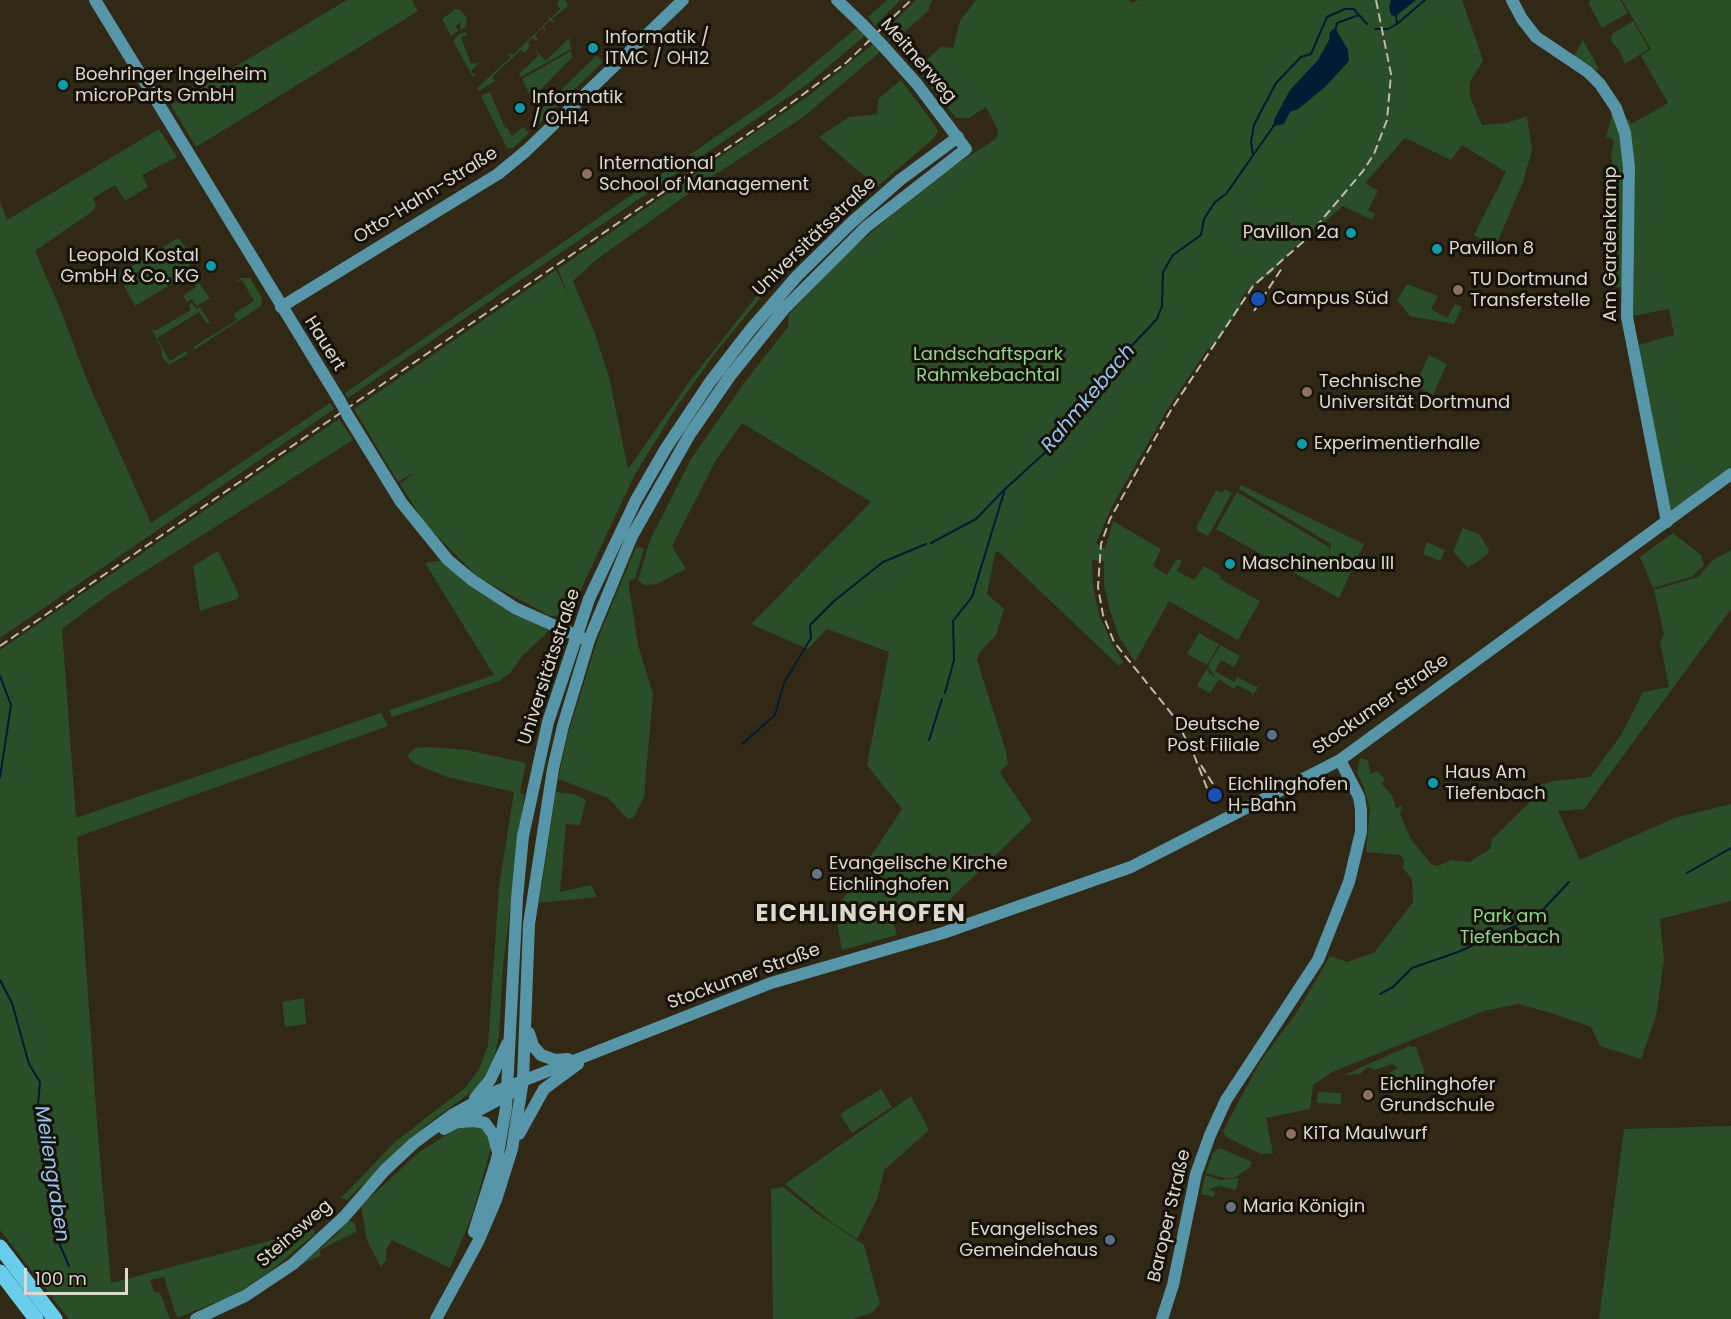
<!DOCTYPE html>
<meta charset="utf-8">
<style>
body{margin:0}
#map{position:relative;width:1731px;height:1319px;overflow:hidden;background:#312816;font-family:Poppins,sans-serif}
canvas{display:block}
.scale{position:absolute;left:24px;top:1268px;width:104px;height:27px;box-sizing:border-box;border:3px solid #ded9cd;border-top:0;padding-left:8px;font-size:18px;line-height:21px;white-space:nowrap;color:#ded9cd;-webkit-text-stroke:4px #16120a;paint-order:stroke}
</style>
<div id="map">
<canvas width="1731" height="1319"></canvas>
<div class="scale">100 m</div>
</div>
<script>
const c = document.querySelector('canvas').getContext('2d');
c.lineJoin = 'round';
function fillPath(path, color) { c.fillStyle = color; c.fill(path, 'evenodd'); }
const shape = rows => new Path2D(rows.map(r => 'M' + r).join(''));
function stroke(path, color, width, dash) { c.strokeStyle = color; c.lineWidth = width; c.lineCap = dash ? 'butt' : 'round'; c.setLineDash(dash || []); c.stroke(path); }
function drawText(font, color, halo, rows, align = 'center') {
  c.font = font + ' Poppins,sans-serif'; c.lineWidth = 6; c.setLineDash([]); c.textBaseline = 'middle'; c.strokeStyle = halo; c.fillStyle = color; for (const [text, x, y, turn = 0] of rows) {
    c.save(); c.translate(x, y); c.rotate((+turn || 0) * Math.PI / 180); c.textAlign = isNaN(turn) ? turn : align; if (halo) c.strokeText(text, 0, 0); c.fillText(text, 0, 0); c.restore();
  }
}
fillPath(shape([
 [347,0,412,0,418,11,196,147,171,105],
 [559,0,565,0,568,6,552,19,555,23,550,21,544,26,546,31,542,28,535,35,538,39,536,41,532,38,528,43,530,46,525,53,521,50,492,77,495,81,479,91,477,88,511,57,507,53,513,55,549,20,548,15,551,18,560,9,557,5],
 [887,0,900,0,875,26,868,17],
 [916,0,933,0,929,5,929,10,892,43,883,33],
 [976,0,1129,0,1132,3,1138,0,1462,0,1483,60,1470,82,1470,97,1482,125,1507,123,1527,116,1532,150,1523,182,1495,248,1474,235,1506,172,1462,145,1451,160,1405,138,1365,183,1378,191,1368,210,1375,214,1372,220,1343,206,1292,250,1274,271,1256,283,1251,291,1247,290,1239,302,1242,305,1211,350,1208,348,1168,408,1112,506,1096,543,1105,549,1113,521,1161,549,1153,566,1167,575,1177,559,1182,561,1177,571,1194,580,1204,566,1221,576,1220,579,1260,601,1238,640,1169,601,1135,662,1119,637,1110,610,1104,585,1104,561,1092,560,1093,586,1099,615,1112,644,1123,662,1119,666,998,551,995,553,987,594,1004,609,996,635,979,653,977,660,1005,748,1008,763,1000,773,1032,820,939,910,939,913,935,915,916,904,893,910,891,916,897,935,842,950,835,911,850,889,871,876,865,866,860,866,860,863,866,855,871,856,902,809,867,765,889,652,827,629,808,649,751,624,871,502,742,423,716,460,672,546,686,569,657,584,644,585,638,580,650,540,691,459,744,383,788,327,789,314,849,252,898,209,952,167,996,139,998,130,986,107,969,118,956,118,916,69,941,47,953,48,960,21],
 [1590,0,1620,0,1628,13,1602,28,1589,4],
 [1622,0,1731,0,1731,467,1667,522,1631,347,1674,335,1669,309,1627,317,1626,289,1601,283,1613,214,1614,176,1611,154,1614,143,1613,139,1606,137,1612,114,1626,121,1629,119,1631,124,1668,103,1641,56,1651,49],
 [455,9,459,9,467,18,466,27,460,30,461,22,455,27,459,30,451,36,442,19],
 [1633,21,1649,49,1625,64,1619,50,1611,41,1612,34],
 [860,25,868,33,809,83,348,398,345,393,776,95],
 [466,32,467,35,461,37,471,64,480,62,471,71,475,76,473,77,453,41,459,34],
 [569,38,571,49,521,77,519,74,538,56,535,50,546,61],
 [1583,40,1599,69,1596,70,1574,56],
 [873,44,880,52,802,118,716,174,596,260,573,281,595,334,609,377,628,469,692,378,755,298,841,207,870,181,819,137,849,117,877,114,878,99,901,80,936,127,938,131,934,138,814,241,758,301,717,351,676,408,634,476,569,615,550,616,479,578,426,525,400,484,415,472,398,482,354,409,556,270,568,295,558,269,811,94],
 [571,51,572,57,532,99,522,79],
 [597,55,603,62,538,124,532,118],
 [490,92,505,128,507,127,512,136,523,127,529,133,513,148,507,148,481,96],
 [159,129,177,157,142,175,148,187,125,201,115,185,93,198,96,206,93,211,35,251,59,306,87,380,151,523,330,403,334,409,0,638,0,201,7,220],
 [178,238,186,248,176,254,182,265,188,262,193,269,190,271,210,298,197,306,192,299,187,302,183,296,196,287,188,274,135,306,118,275],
 [241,278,250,278,262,298,261,306,194,350,193,347,237,320,233,314,254,301,242,280,235,282],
 [1407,284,1438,296,1431,309,1447,318,1455,304,1462,307,1454,324,1410,316,1397,300],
 [192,303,196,309,200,307,210,323,207,324,199,312,157,338,170,361,186,351,188,354,169,365,162,357,162,350,151,328,155,331,191,310,189,305],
 [1429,355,1447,364,1433,395,1415,386],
 [339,419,353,440,109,594,62,629,76,818,381,713,388,726,77,837,98,1136,111,1283,314,1229,315,1234,268,1273,234,1295,177,1318,164,1277,150,1280,154,1292,160,1293,170,1319,69,1319,0,1230,0,650],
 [1241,485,1364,544,1339,598,1216,529,1237,492,1329,547,1329,555,1331,544,1239,489],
 [1225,489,1232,493,1208,536,1199,532,1196,528,1216,490,1222,493],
 [1463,528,1479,534,1489,550,1488,554,1468,568,1453,551],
 [1673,533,1701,555,1704,565,1691,577,1653,588,1640,557],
 [1427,542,1445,550,1440,561,1423,554],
 [636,547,644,548,635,579,629,580,629,587,638,645,653,694,644,797,634,817,628,819,608,798,558,779,568,734,598,638],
 [1731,550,1731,609,1584,809,1558,811,1580,860,1674,818,1731,804,1731,901,1660,919,1664,959,1656,1016,1641,1059,1600,1046,1591,1027,1554,1014,1518,1004,1484,1011,1332,1072,1313,1085,1310,1109,1266,1118,1273,1153,1261,1154,1226,1137,1223,1131,1260,1062,1297,1012,1330,956,1347,962,1374,953,1413,902,1412,879,1403,868,1404,860,1400,855,1366,852,1370,809,1363,785,1357,773,1360,758,1368,760,1370,774,1377,771,1385,779,1381,783,1392,796,1396,808,1402,806,1400,814,1411,839,1431,864,1438,866,1451,860,1469,862,1490,849,1492,839,1532,800,1533,787,1554,781,1590,777,1621,735,1643,692,1669,687,1660,642,1664,634,1654,590,1698,577,1713,560],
 [218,551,239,595,237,599,200,611,193,566],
 [444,560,490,597,549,631,523,655,510,673,499,681,392,717,389,710,494,675,425,563],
 [1199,633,1219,644,1207,665,1187,654],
 [1220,645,1240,656,1234,667,1221,660,1215,671,1234,682,1237,677,1256,687,1260,684,1252,697,1252,693,1237,685,1234,689,1219,679,1210,693,1197,686,1207,668,1209,673,1215,677,1208,666],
 [428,747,467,750,526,763,520,793,524,795,503,966,499,1036,493,1063,481,1085,425,1126,347,1200,341,1198,396,1141,466,1087,479,1069,488,1045,499,886,514,792,447,777,415,764,407,756,415,748],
 [556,792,574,794,586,800,580,825,566,824,560,892,591,885,597,897,539,903],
 [304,998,306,1024,285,1027,282,1002],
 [1409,1046,1416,1047,1424,1070,1424,1086,1416,1077,1389,1077,1390,1072,1398,1068,1392,1064,1375,1070,1367,1067,1360,1074,1344,1075],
 [881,1089,892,1107,852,1133,840,1114],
 [1318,1092,1341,1093,1341,1104,1317,1103],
 [911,1096,929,1130,884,1170,878,1197,857,1239,831,1222,785,1184],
 [461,1126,482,1127,492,1144,472,1216,450,1268,392,1240,386,1250,386,1260,381,1267,367,1240,361,1206,419,1152],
 [1731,1126,1731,1319,1599,1319,1624,1129],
 [1220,1148,1252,1162,1249,1168,1234,1178,1224,1178,1206,1173,1213,1152],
 [1205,1175,1221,1180,1239,1178,1236,1190,1220,1186,1211,1188,1210,1190,1215,1192,1214,1197,1201,1194],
 [783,1187,816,1213,864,1245,880,1304,872,1313,853,1319,773,1319,771,1189],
 [347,1220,355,1223,357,1235,355,1232,320,1250,320,1256,300,1265,337,1234]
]), '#2a4e27');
fillPath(shape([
 [1391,0,1416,0,1396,16,1391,15,1389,7],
 [1335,28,1348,50,1349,61,1325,87,1298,109,1290,112,1284,124,1274,126,1274,120,1290,90,1318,60,1329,40,1330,32]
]), '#001c35');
stroke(shape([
 [1397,24,1425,0],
 [1375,29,1388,29,1397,24,1396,15],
 [1335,31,1337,23,1359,15,1367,24],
 [1253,155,1251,142,1254,125,1276,83,1301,57,1311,54,1327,17,1345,9,1354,9,1358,14],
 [931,543,976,519,1003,491],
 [0,676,11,705,0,777],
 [945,693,954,660,953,621,972,597,1005,489,1059,440,1088,392,1157,319,1162,306,1163,272,1173,255,1201,235,1204,219,1215,202,1226,194,1275,124],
 [929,740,942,699],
 [742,744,775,715,784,683,811,638,810,625,834,601,883,562,926,544],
 [1687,873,1731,848],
 [0,980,12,1003,29,1064,40,1082,38,1105,45,1140,44,1157,59,1206,57,1238,69,1266],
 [1380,994,1393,987,1412,968,1458,952,1537,916,1569,882]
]), '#001c35', 2);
stroke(shape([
 [95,0,340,401],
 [837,0,863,25],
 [1512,0,1522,19,1536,37,1588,72,1600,84,1616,108,1625,133,1629,167,1627,317,1667,522],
 [281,307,498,174,526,151,683,0],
 [348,416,401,502,448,560,472,580,515,608,582,638],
 [529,1033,533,1046,541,1055,555,1060,568,1059],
 [475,1098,490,1080,507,1044],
 [460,1122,475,1121,485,1123,493,1134,497,1149],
 [444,1129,511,1093],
 [519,1134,544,1089,578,1064],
 [474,1232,497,1159,506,1108,517,898,523,836,548,722,589,599,636,500,666,448,710,382,751,329,797,276,851,223,900,180,958,137],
 [196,1319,245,1296,293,1264,344,1217,385,1170,414,1143,452,1115,492,1093,771,983,943,933,1131,867,1340,760,1731,474],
 [436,1319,478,1242,496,1200,512,1149,523,1080,529,924,553,769,563,726,589,640,632,536,690,434,730,376,784,309,866,227,966,149,917,84,883,46],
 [1162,1319,1173,1285,1196,1174,1210,1135,1226,1100,1318,960,1349,882,1361,832,1361,810,1359,797,1340,760]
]), '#5795a8', 12);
stroke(shape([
 [0,1247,55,1319],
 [0,1272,36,1319]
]), '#69ceeb', 15);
stroke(shape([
 [1254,311,1282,268],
 [0,646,767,121,847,62,911,0],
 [1201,765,1221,797],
 [1212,801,1194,755,1175,718,1114,642,1103,615,1098,587,1101,544,1110,519,1171,410,1253,286,1304,241,1363,171,1374,154,1387,120,1391,74,1376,0]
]), '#c0baad', 2, [9, 4.5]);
stroke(shape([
 [863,25,883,46],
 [340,401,348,416]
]), '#5795a8', 12);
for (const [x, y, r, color] of [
 [593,48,6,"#0f9aa8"],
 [63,85,6,"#0f9aa8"],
 [520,108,6,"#0f9aa8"],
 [587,174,6,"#8d6e63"],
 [1351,233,6,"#0f9aa8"],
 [1437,249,6,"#0f9aa8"],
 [211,266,6,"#0f9aa8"],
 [1458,290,6,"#8d6e63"],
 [1258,299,8,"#1a4fb4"],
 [1307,392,6,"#8d6e63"],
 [1302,444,6,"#0f9aa8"],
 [1230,564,6,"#0f9aa8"],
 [1272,735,6,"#5c6f8a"],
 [1433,783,6,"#0f9aa8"],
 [1215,795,8,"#1a4fb4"],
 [817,874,6,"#6b7280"],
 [1368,1095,6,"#8d6e63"],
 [1291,1134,6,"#8d6e63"],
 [1231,1207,6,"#6b7280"],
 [1110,1240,6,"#5c6f8a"]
]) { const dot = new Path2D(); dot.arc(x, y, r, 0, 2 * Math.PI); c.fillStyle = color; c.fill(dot); stroke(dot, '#16120a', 2); }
drawText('18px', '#ded9cd', '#16120a', [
 ["Informatik /",605,38],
 ["ITMC / OH12",605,59],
 ["Boehringer Ingelheim",75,75],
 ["microParts GmbH",75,96],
 ["Informatik",532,98],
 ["/ OH14",532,119],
 ["International",599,164],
 ["School of Management",599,185],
 ["Pavillon 2a",1339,233,"right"],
 ["Pavillon 8",1449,249],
 ["Leopold Kostal",199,256,"right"],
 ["GmbH & Co. KG",199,277,"right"],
 ["TU Dortmund",1470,280],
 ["Transferstelle",1470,301],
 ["Campus Süd",1272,299],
 ["Technische",1319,382],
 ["Universität Dortmund",1319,403],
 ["Experimentierhalle",1314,444],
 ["Maschinenbau III",1242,564],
 ["Deutsche",1260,725,"right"],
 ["Post Filiale",1260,746,"right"],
 ["Haus Am",1445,773],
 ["Tiefenbach",1445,794],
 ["Eichlinghofen",1228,785],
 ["H-Bahn",1228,806],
 ["Evangelische Kirche",829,864],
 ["Eichlinghofen",829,885],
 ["Eichlinghofer",1380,1085],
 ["Grundschule",1380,1106],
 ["KiTa Maulwurf",1303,1134],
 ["Maria Königin",1243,1207],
 ["Evangelisches",1098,1230,"right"],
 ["Gemeindehaus",1098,1251,"right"]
], 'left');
drawText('18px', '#ded9cd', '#16120a', [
 ["Meitnerweg",918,61,49],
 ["Otto-Hahn-Straße",426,196,-32],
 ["Universitätsstraße",815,237,-44],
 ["Am Gardenkamp",1611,244,-90],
 ["Hauert",324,344,58],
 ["Universitätsstraße",550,667,-72],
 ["Stockumer Straße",1381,705,-35],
 ["Stockumer Straße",744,977,-20],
 ["Baroper Straße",1170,1216,-77],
 ["Steinsweg",295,1234,-41]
]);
drawText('18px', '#8dd787', '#16120a', [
 ["Landschaftspark",988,355],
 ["Rahmkebachtal",988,376],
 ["Park am",1510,917],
 ["Tiefenbach",1510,938]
]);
drawText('italic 20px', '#97c5f1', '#16120a', [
 ["Rahmkebach",1089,399,-50],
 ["Meilengraben",51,1174,81]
]);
c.letterSpacing = '1.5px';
drawText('bold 24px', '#ded9cd', '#16120a', [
 ["EICHLINGHOFEN",861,915]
]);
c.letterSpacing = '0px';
</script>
